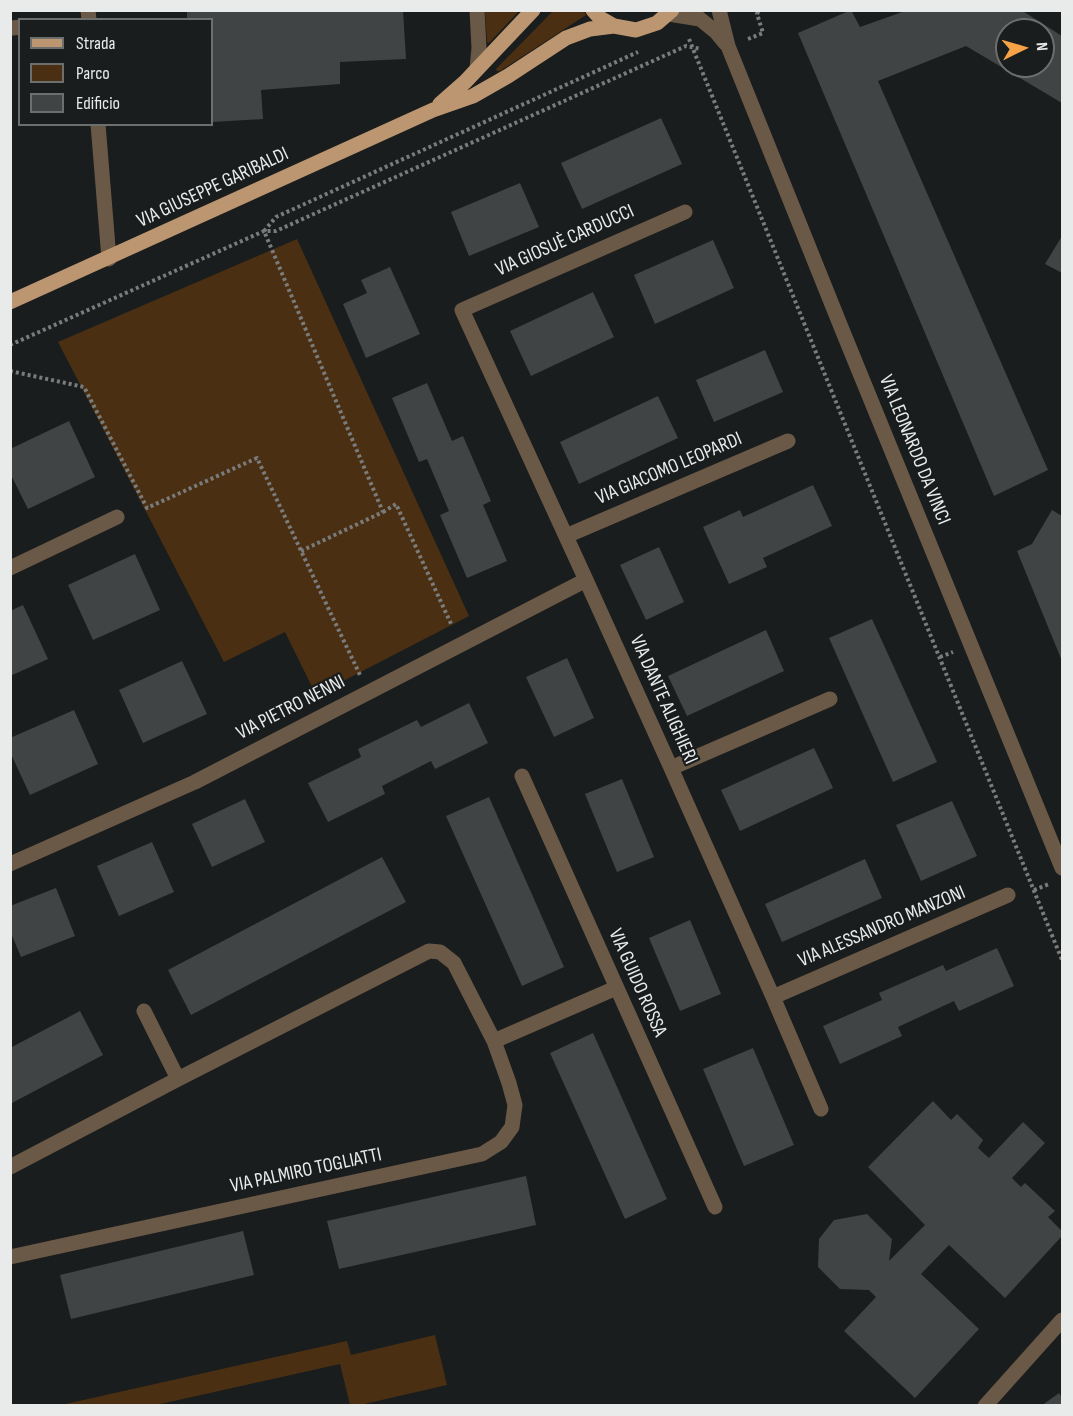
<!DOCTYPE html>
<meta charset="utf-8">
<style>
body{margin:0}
#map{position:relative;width:1073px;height:1416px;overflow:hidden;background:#1a1d1d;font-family:"Sofia Sans Condensed",sans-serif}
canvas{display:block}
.frame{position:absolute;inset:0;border:12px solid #e9ebeb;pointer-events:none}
.legend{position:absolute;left:18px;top:18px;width:195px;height:108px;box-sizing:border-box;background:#1a1d1d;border:2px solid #6d6f6f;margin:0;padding:8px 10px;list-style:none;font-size:18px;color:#e9ebeb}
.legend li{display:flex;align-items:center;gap:12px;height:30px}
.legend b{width:30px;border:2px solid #6d6f6f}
.north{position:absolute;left:995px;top:18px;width:60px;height:60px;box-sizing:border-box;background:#1a1d1d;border:2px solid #6d6f6f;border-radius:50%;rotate:85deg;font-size:16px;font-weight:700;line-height:24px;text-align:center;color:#e9ebeb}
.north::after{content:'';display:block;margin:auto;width:21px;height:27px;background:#f5a346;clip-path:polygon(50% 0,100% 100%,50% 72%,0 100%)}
</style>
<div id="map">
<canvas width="1073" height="1416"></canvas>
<div class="frame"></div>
<ul class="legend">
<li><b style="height:8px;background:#bc9670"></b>Strada</li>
<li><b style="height:16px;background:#4a2f13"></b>Parco</li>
<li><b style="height:16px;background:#404444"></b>Edificio</li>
</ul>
<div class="north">N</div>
</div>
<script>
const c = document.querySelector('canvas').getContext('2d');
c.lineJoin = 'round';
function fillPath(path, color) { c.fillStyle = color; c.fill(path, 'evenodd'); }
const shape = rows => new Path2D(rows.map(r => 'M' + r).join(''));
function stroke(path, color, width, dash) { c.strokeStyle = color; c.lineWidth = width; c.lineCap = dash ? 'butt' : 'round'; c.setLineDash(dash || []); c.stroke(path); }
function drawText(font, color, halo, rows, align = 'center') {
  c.font = font + ' "Sofia Sans Condensed",sans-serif'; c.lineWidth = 4.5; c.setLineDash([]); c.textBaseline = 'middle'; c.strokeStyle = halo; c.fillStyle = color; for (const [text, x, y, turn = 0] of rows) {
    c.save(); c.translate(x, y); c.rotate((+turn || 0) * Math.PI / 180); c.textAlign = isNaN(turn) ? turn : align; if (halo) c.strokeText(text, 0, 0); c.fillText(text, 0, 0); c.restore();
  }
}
fillPath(shape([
 [485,11,485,10,519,11,489,43,487,42],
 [553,11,584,11,586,15,500,71,497,71,496,69],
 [297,239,469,616,316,695,285,632,224,662,58,342],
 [435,1335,447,1385,360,1405,350,1405,340,1364,156,1405,61,1405,347,1341,351,1355]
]), '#4a2f13');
fillPath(shape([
 [187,10,403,10,406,59,340,62,340,84,261,90,263,119,212,122,212,20,187,20],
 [851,10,860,27,908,10,1021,10,1062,36,1062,103,966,46,878,81,1048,470,994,496,798,33],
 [1007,30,1043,30,1043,66,1007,66],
 [661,118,682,164,582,209,561,163],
 [520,183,539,227,469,256,451,212],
 [1062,236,1062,273,1045,264],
 [713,240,734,288,655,324,634,275],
 [390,267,420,334,366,358,343,304,367,293,361,280],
 [593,292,614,337,531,376,510,331],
 [765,350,783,392,714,422,696,380],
 [427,383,452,441,463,436,491,501,483,505,507,561,467,578,440,515,449,511,427,459,419,462,392,398],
 [658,396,678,438,579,484,560,442],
 [69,421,95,477,28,509,10,473,10,449],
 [813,485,832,526,763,558,767,567,729,584,703,527,740,510,743,517],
 [1052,510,1062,516,1062,661,1017,551,1032,544],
 [659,547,684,602,646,620,620,565],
 [135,554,160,610,93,640,68,585],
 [23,605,48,659,10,676,10,611],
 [872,619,937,762,893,782,829,638],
 [766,630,784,671,687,716,668,676],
 [567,658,594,718,554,737,526,677],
 [182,661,207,714,143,743,119,690],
 [469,703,488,743,435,769,431,761,382,786,385,794,328,822,308,783,361,757,358,749,417,720,421,727],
 [74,710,98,764,30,795,10,752,10,738],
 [814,748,833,788,740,831,721,790],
 [622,779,654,857,617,872,585,794],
 [489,797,564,967,522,986,446,816],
 [245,799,265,842,212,867,192,824],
 [952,801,977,856,921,881,896,825],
 [152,842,174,892,119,916,97,866],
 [382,857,406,902,191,1015,168,970],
 [865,859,882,898,782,942,765,904],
 [56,888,75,936,21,957,10,931,10,906],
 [690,920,721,994,680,1011,649,938],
 [997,948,1014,986,959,1011,954,1001,898,1027,902,1036,840,1064,823,1026,882,1000,879,993,943,965,946,971],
 [80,1011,103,1055,10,1104,10,1048],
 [593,1033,667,1199,625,1219,550,1053],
 [753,1048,794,1145,744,1166,703,1069],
 [933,1101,951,1120,957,1114,983,1140,978,1148,989,1158,1023,1122,1045,1143,1012,1178,1021,1187,1025,1183,1055,1211,1048,1217,1062,1231,1062,1236,1005,1298,949,1245,921,1274,979,1329,915,1398,844,1331,876,1297,869,1290,840,1289,818,1267,819,1239,834,1220,867,1214,892,1239,889,1261,925,1225,868,1167],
 [526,1176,536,1225,339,1269,327,1221],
 [243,1231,254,1275,71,1319,60,1275],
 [1059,1393,1062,1398,1062,1406,1041,1406]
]), '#404444');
stroke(shape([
 [689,39,1062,960],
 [748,39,763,33,757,14,759,10],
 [10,345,264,231,276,231,686,46,701,49],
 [10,371,84,387,147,508,257,458,360,675],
 [383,512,396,504,452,626],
 [301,551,383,512,264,231,276,217,638,52],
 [940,657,953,652],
 [1034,890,1049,884]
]), '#7a7c7c', 4, [3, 3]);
stroke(shape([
 [88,10,89,20],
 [477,10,479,48,477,69],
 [719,10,728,46,841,327,1062,868],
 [669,14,700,19,716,32,726,44],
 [13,28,20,27],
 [98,124,109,259],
 [685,212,462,310,586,580,671,768,773,997,821,1109],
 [566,536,788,441],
 [10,568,117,517],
 [671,768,830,699],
 [522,776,715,1207],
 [10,864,195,782,586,580],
 [773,997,1008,895],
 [144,1011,178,1079],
 [494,1041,616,988],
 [10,1167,178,1079,429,951,440,952,454,963,494,1041,509,1083,515,1105,512,1127,501,1142,482,1154,10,1257],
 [985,1406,1062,1320]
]), '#6b5947', 15);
stroke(shape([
 [593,10,600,18,614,26,636,30,657,23,672,10],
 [440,104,465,82,533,10],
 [10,302,433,110,473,96,508,76,566,38,590,29,614,26]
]), '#bc9670', 15);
drawText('20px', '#e9ebeb', '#1a1d1d', [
 ["VIA GIUSEPPE GARIBALDI",213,188,-25],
 ["VIA GIOSUÈ CARDUCCI",565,241,-24],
 ["VIA LEONARDO DA VINCI",914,450,68],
 ["VIA GIACOMO LEOPARDI",669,469,-23],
 ["VIA DANTE ALIGHIERI",663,700,66],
 ["VIA PIETRO NENNI",291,708,-27],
 ["VIA ALESSANDRO MANZONI",882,927,-23],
 ["VIA GUIDO ROSSA",637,983,66],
 ["VIA PALMIRO TOGLIATTI",306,1171,-12]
]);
</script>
